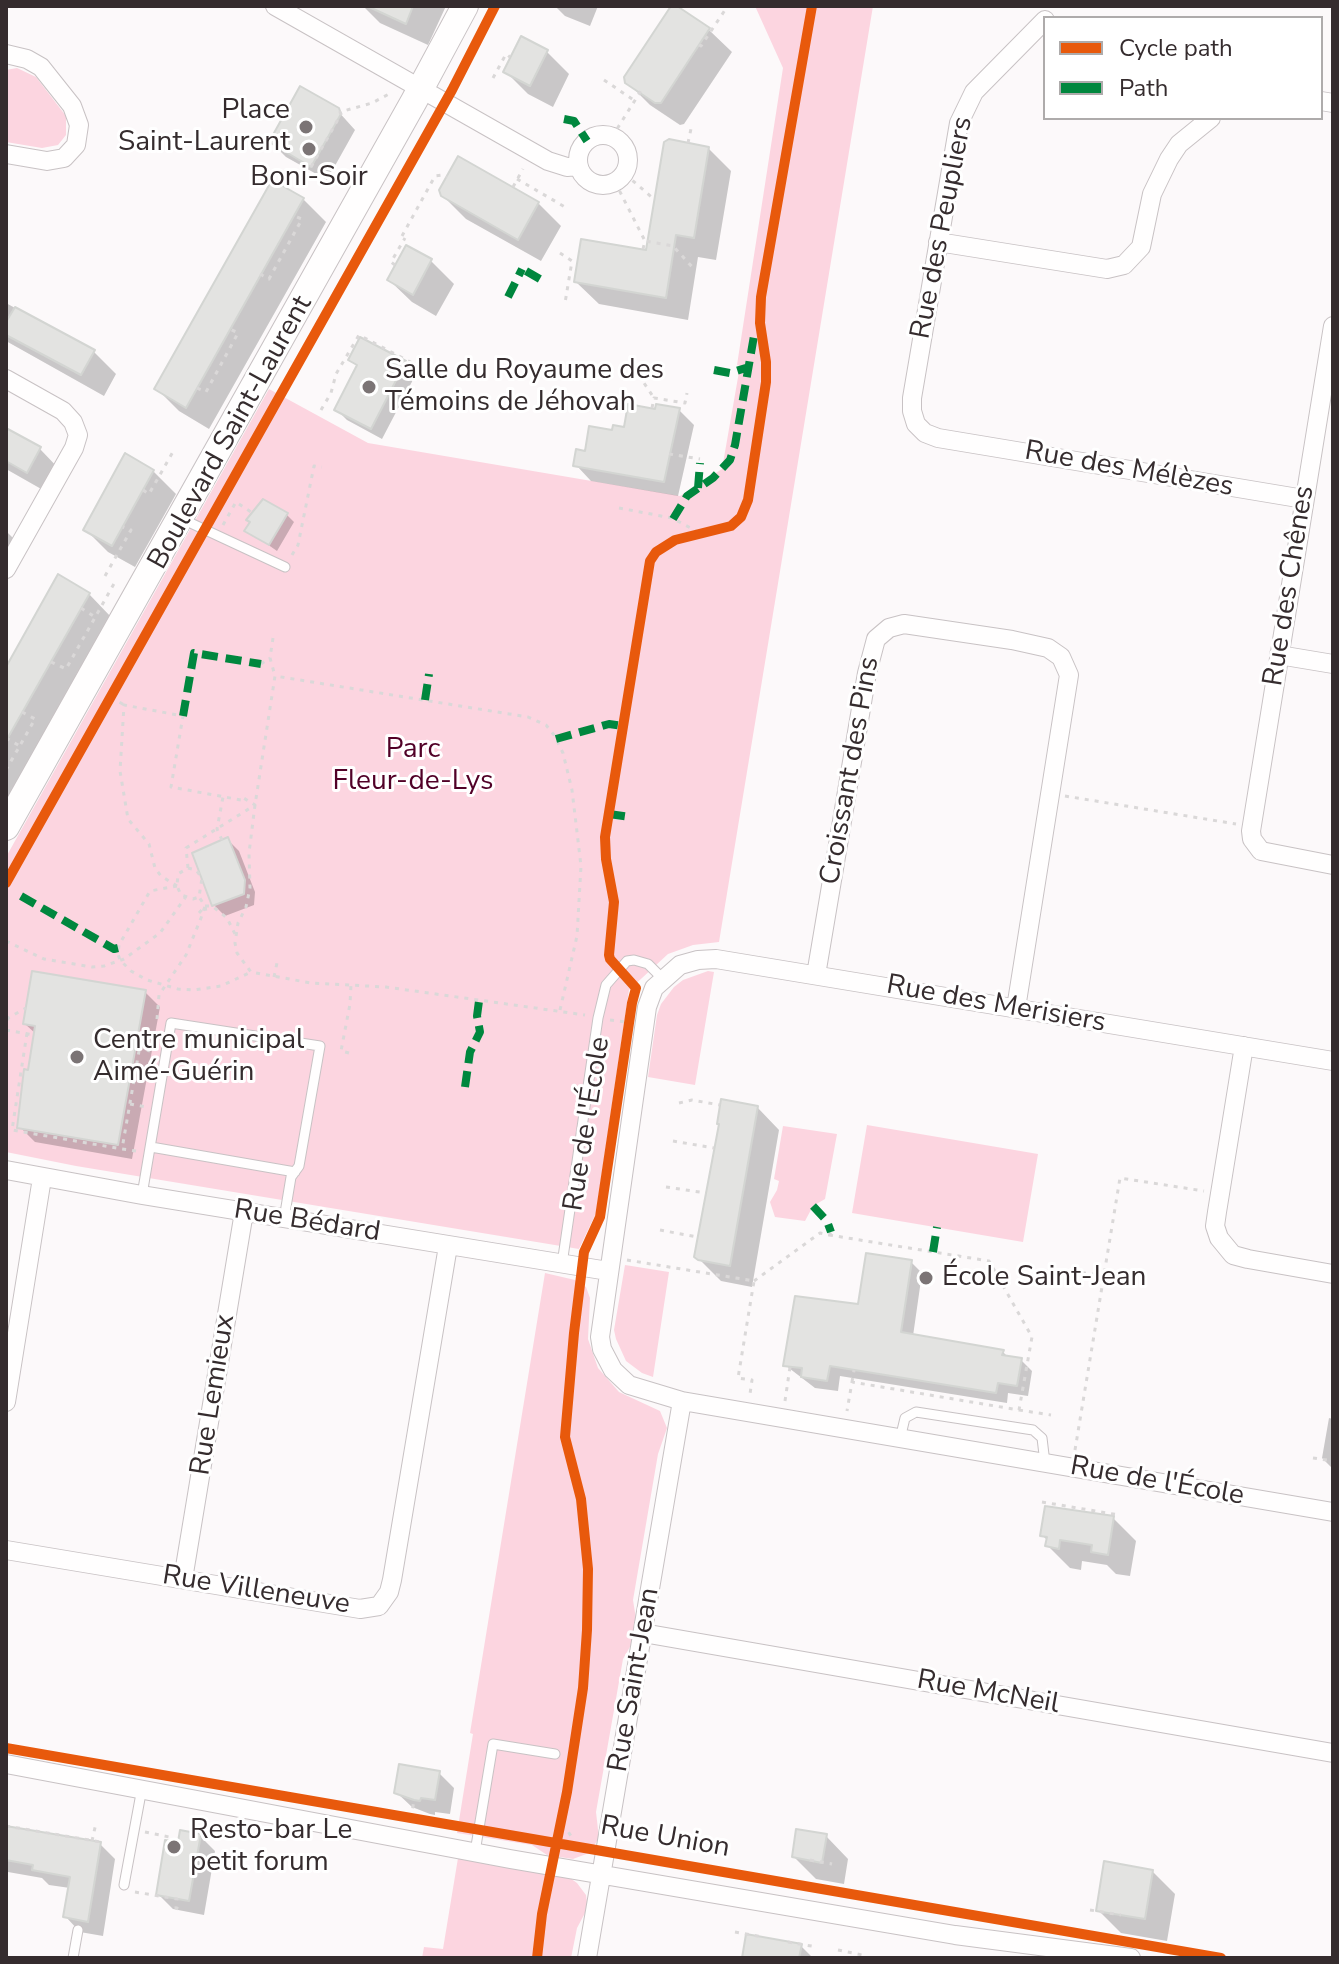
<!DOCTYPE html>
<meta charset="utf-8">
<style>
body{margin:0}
#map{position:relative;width:1339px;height:1964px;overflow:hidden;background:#fcf9fa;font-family:"Nunito Sans",sans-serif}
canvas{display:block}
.frame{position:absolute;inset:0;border:8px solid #352c2e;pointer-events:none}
.legend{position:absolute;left:1043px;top:16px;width:280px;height:104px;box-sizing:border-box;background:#fff;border:2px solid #aeabab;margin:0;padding:10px 14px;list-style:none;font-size:24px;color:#352c2e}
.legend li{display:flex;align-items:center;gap:16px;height:40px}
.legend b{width:40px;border:2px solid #aeabab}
</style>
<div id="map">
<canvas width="1339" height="1964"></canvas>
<div class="frame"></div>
<ul class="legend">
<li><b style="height:10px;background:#e8590c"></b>Cycle path</li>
<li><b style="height:10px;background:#00873e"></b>Path</li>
</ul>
</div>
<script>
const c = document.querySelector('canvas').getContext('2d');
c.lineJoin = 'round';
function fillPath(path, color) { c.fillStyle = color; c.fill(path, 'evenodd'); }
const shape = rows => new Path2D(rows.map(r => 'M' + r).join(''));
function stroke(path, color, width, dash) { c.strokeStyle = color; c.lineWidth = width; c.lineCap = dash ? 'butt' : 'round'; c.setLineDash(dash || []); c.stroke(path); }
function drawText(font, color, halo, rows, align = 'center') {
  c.font = font + ' "Nunito Sans",sans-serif'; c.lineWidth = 6; c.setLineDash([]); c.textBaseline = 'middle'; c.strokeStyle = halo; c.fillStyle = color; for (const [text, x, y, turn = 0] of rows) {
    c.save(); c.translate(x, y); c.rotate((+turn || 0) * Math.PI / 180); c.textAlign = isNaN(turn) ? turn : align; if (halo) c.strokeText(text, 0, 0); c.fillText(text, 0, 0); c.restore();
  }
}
fillPath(shape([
 [755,6,873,6,719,942,693,945,668,954,629,990,596,1213,579,1249,76,1166,6,1152,6,857,269,389,368,443,680,496,722,469,740,366,737,365,783,68],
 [17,68,36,77,66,116,66,135,58,145,42,148,6,142,6,70],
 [708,971,714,972,695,1085,648,1077,657,1015,661,1004,674,987,683,980],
 [867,1125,1038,1154,1023,1242,852,1213],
 [783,1126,837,1134,825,1199,813,1206,805,1221,775,1217,770,1202,777,1190,779,1181,774,1179],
 [625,1265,669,1272,653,1377,642,1373,626,1361,616,1339,614,1330],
 [545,1273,575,1280,586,1287,590,1298,588,1339,598,1368,619,1392,660,1411,667,1428,658,1454,633,1600,636,1619,631,1645,623,1659,596,1812,599,1838,589,1853,573,1859,547,1855,532,1845,457,1833,473,1734,470,1733],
 [458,1858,570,1878,577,1883,586,1895,587,1902,585,1913,577,1928,571,1958,422,1958,424,1947,443,1949]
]), '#fcd5e0');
fillPath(shape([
 [363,6,446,6,428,45,380,23],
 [555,6,598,6,590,26,565,16],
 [673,6,709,30,732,52,684,124,680,125,650,105,627,82],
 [547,52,569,74,553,107,528,94,505,71],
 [337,110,355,130,327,180,286,157,271,142],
 [708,148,731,171,716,260,698,257,688,320,599,304,576,282,648,252],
 [443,196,538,203,561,226,541,261,466,219],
 [303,199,326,222,209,429,179,411,157,389],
 [407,247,431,261,454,284,436,316,412,302,389,280],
 [6,303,93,351,116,374,104,396,6,341],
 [350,360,405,363,416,374,382,439,347,420,336,409,358,367],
 [679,410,694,425,678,496,591,481,576,465,586,453,614,433,626,430,657,411],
 [6,430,40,449,62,472,50,494,6,469],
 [153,471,176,494,135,567,108,552,85,529],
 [287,515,294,522,277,551,247,530],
 [6,531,20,545,6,566],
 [89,594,111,617,6,801,6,670],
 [228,840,239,851,255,892,254,905,225,916,214,905],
 [145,992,160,1007,132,1159,35,1142,20,1127,36,1034,25,1024],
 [757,1107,779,1130,752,1287,721,1281,696,1256],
 [911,1262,922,1273,913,1336,1003,1352,1009,1358,1021,1360,1032,1371,1028,1396,1008,1393,1007,1403,840,1376,838,1391,815,1388,785,1365],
 [1329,1418,1333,1419,1333,1469,1322,1458],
 [1113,1518,1136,1541,1130,1576,1116,1574,1107,1565,1082,1561,1081,1570,1070,1568,1048,1546,1048,1541,1042,1535],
 [439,1773,454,1788,450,1814,435,1812,435,1815,430,1814,412,1807,396,1792],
 [6,1828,100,1844,115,1859,103,1936,80,1932,65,1916,70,1888,49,1885,42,1878,8,1872,6,1886],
 [200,1836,215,1851,204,1915,173,1909,158,1894,180,1844],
 [826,1836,848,1859,844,1884,816,1879,794,1857],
 [1152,1871,1175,1894,1167,1941,1121,1933,1098,1910],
 [801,1946,813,1958,744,1958]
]), '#0003');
const building = shape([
 [367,6,413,6,406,24,367,6],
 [671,6,677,6,710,28,661,103,655,103,625,83,624,77,671,6],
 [521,36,548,50,530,86,503,72,521,36],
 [300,86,339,108,341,114,311,167,269,142,300,86],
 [669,139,709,147,694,238,676,235,666,298,574,282,581,239,646,250,664,142,669,139],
 [458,156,539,202,518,240,441,196,439,190,458,156],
 [272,180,304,198,186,408,154,389,272,180],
 [406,245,432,259,413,295,387,280,406,245],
 [15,307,95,350,81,375,6,335,6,322,15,307],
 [360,337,406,361,371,429,334,410,357,365,348,360,360,337],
 [628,404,655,409,656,404,680,408,664,482,573,466,576,449,585,451,589,426,612,430,613,425,624,427,628,404],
 [6,428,41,447,27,473,6,461,6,428],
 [125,453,154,470,112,546,83,530,125,453],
 [263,499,288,513,269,545,244,531,250,522,246,520,263,499],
 [58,574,90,593,6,741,6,667,58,574],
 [228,837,245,880,244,894,212,906,192,853,228,837],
 [32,971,146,990,118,1145,17,1128,24,1069,28,1070,35,1026,23,1024,32,971],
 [721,1099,758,1106,730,1266,698,1260,694,1257,719,1124,717,1124,721,1099],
 [866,1253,912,1260,901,1332,1004,1350,1002,1355,1022,1358,1017,1386,998,1383,996,1393,830,1366,827,1381,801,1377,802,1368,783,1366,795,1296,858,1304,866,1253],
 [1045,1506,1114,1516,1108,1555,1091,1552,1092,1545,1060,1540,1059,1549,1045,1546,1047,1537,1040,1536,1045,1506],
 [399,1764,440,1771,435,1800,421,1798,420,1801,414,1800,394,1793,399,1764],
 [6,1826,101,1842,88,1922,63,1917,70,1877,32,1870,33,1865,6,1860,6,1826],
 [796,1829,827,1834,822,1863,792,1857,796,1829],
 [180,1830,201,1834,189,1901,156,1895,165,1840,178,1842,180,1830],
 [1104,1861,1153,1870,1145,1919,1096,1911,1104,1861],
 [746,1934,802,1944,799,1958,742,1958,746,1934]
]);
fillPath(building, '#e3e3e1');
stroke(building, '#d3d5d2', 2);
const lane = shape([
 [182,519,285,567],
 [151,1147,295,1172],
 [142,1195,171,1023,320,1046,299,1166,291,1177,284,1219],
 [562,1264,598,1018,606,985,627,961,634,960,648,964,663,979],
 [900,1439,905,1418,916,1412,1033,1430,1042,1438,1045,1463],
 [475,1852,493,1744,555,1754],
 [124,1885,142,1788],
 [73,1958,78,1930]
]);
const street = shape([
 [275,6,548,161,567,167,579,166],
 [1045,20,974,92,959,123,912,398,912,411,916,424,925,433,938,438,1304,499],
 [6,54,27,59,41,67,72,106,79,125,76,145,64,158,47,161,6,154],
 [1321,101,1333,103],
 '578 160a25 25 0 1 1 50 0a25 25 0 1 1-50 0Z',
 [938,242,1107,269,1124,265,1141,247,1152,194,1169,159,1179,144,1211,118],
 [1333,326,1251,831,1252,839,1261,851,1333,865],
 [6,379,63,411,73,422,78,435,74,448,6,569],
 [1279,655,1333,664],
 [816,975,867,673,876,639,889,628,904,624,1012,640,1048,648,1061,657,1069,675,1016,1008],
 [1244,1046,1217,1212,1215,1226,1219,1238,1233,1255,1248,1259,1333,1274],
 [1333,1061,716,959,698,960,680,965,654,988,647,1007,600,1337,602,1349,613,1370,629,1385,682,1401,1333,1512],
 [6,1170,142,1195,608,1271],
 [6,1402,42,1178],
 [6,1550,360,1609,379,1606,389,1592,392,1580,448,1246],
 [183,1579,244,1212],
 [643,1633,1333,1753],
 [6,1764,510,1859,955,1935,1131,1958],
 [587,1958,682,1401]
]);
const secondary = shape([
 [6,827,414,101,465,6]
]);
stroke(lane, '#c8c2c4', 11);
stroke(street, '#c8c2c4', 20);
stroke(secondary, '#c8c2c4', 28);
stroke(shape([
 [699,45,701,46,727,7],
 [493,78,506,54,510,57],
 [604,80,635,101],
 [612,137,642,89],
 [688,143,692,124],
 [311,167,341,114,340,112,372,103,391,93],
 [625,174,655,200],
 [517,179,565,207],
 [615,182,645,241],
 [513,187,523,169],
 [402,236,435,176,443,175,447,177],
 [643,249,645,241,673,246,695,270],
 [560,253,572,261,565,303],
 [395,265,391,262,405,238],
 [260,274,269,279,302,219,294,216],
 [633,357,632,365,654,398],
 [197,388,206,392,238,333,230,329],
 [652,408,654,398,685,403,687,393],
 [321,410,331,393,336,374,359,335,416,365],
 [669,454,700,459],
 [143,490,149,494,174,450],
 [619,508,672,518,700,533],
 [223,525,236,502,251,512],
 [292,555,298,545,314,466,322,467],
 [105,576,131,530,123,527],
 [81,608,95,617],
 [273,638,270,658,275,676],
 [51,662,66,669,115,582],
 [261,664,270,658],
 [111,697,124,705],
 [22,712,37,720],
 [6,738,20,746],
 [6,770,35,719],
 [1065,796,1236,824],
 [222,840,217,829,223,797],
 [188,868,196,870,202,878,199,897,193,899,181,895,177,886,178,874,188,868],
 [177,886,161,876,155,868,149,844,128,819,120,771,124,705,183,716,171,787,241,800,242,797,255,805,186,848,188,868],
 [177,886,150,891,119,945,118,954,120,960,131,971,147,980,178,989,194,990,221,986,251,972],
 [205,906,212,906,227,918,235,934],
 [199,913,205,906,206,912],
 [6,941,44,959,92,967,104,966,124,959,160,933,185,898],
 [274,977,278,958],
 [560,1010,577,936,581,866,572,790,563,753,554,735,546,725,528,717,275,676,255,805,249,853,250,888,246,907,238,923,235,943,237,953,251,972,311,983,386,987,585,1015],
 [157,1019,159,995,186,955,201,918,205,906,199,897],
 [610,1020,627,1022],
 [6,1030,8,1018,26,1008],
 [6,1030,34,1035],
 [27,1033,12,1130,122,1149],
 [148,1052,153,1039],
 [349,1053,341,1051,350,1004,351,985],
 [679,1103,692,1100,720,1105],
 [130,1104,146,1107],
 [673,1141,714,1148],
 [136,1151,122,1149,143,1028],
 [666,1187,706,1193],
 [660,1230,697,1237],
 [829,1235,989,1261,1032,1337,1019,1410,852,1382,847,1411],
 [627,1260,754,1281,738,1378,752,1380,750,1394],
 [754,1281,820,1233,829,1235,831,1232],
 [1072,1281,1072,1271,1104,1276],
 [852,1382,854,1370],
 [785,1401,790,1367],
 [1019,1410,1051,1415],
 [1075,1450,1120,1178,1204,1191],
 [1313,1458,1333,1461],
 [1042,1502,1119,1515],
 [411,1818,414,1800],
 [6,1826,101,1842],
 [560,1828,567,1830,571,1836,573,1846],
 [145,1832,174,1838,173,1841],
 [92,1841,96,1823],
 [810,1860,832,1864],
 [135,1892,177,1899,176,1908,179,1909],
 [1090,1910,1121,1915],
 [735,1932,763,1937],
 [788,1942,817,1947],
 [838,1950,867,1956]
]), '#dad8d8', 3, [4, 6]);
stroke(lane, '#fffefe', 9);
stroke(street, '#fffefe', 18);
stroke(secondary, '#fffefe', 26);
stroke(shape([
 [564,119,574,121,587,141],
 [526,271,545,282],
 [508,297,522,269],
 [714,370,730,373,749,367],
 [698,488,700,463],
 [673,519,687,496,713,478,730,460,735,445,755,330],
 [425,700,429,674],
 [183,716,194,653,261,664],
 [556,739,609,724,623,726],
 [609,814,630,817],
 [21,896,114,949,118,948],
 [465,1087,470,1052,480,1032,477,1016,479,1001],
 [813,1206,827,1221,831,1232],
 [933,1252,937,1227]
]), '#00873e', 8, [16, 8]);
stroke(shape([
 [6,883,452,90,495,6],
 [6,1748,1221,1958],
 [537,1958,542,1914,567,1792,583,1688,587,1630,588,1569,581,1499,565,1437,574,1333,584,1252,600,1217,632,1003,636,988,610,959,609,955,614,902,606,859,605,837,650,561,656,552,675,540,731,526,741,517,748,500,766,382,766,362,760,323,761,297,812,6]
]), '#e8590c', 10);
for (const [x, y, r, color] of [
 [306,127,8,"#7b7475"],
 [309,149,8,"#7b7475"],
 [369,387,8,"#7b7475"],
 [77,1057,8,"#7b7475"],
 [926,1278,8,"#7b7475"],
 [174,1847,8,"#7b7475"]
]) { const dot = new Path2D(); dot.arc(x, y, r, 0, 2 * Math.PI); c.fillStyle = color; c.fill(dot); stroke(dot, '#fff', 3); }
drawText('28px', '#352c2e', '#fff', [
 ["Place",290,111,"right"],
 ["Saint-Laurent",290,143,"right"],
 ["Boni-Soir",309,178,"center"],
 ["Salle du Royaume des",385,371],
 ["Témoins de Jéhovah",385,403],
 ["Centre municipal",93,1041],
 ["Aimé-Guérin",93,1073],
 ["École Saint-Jean",942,1278],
 ["Resto-bar Le",190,1831],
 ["petit forum",190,1863]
], 'left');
drawText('28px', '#352c2e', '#fff', [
 ["Rue des Peupliers",943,228,-79],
 ["Boulevard Saint-Laurent",231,433,-61],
 ["Rue des Mélèzes",1129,470,10],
 ["Rue des Chênes",1290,586,-81],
 ["Croissant des Pins",851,771,-80],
 ["Rue des Merisiers",996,1005,10],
 ["Rue de l'École",588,1124,-81],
 ["Rue Bédard",307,1222,9],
 ["Rue Lemieux",214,1395,-81],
 ["Rue de l'École",1157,1482,10],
 ["Rue Villeneuve",256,1591,9],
 ["Rue Saint-Jean",635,1680,-80],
 ["Rue McNeil",988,1693,10],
 ["Rue Union",665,1838,10]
]);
drawText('28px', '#510027', '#fff', [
 ["Parc",413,750],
 ["Fleur-de-Lys",413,782]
]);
</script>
